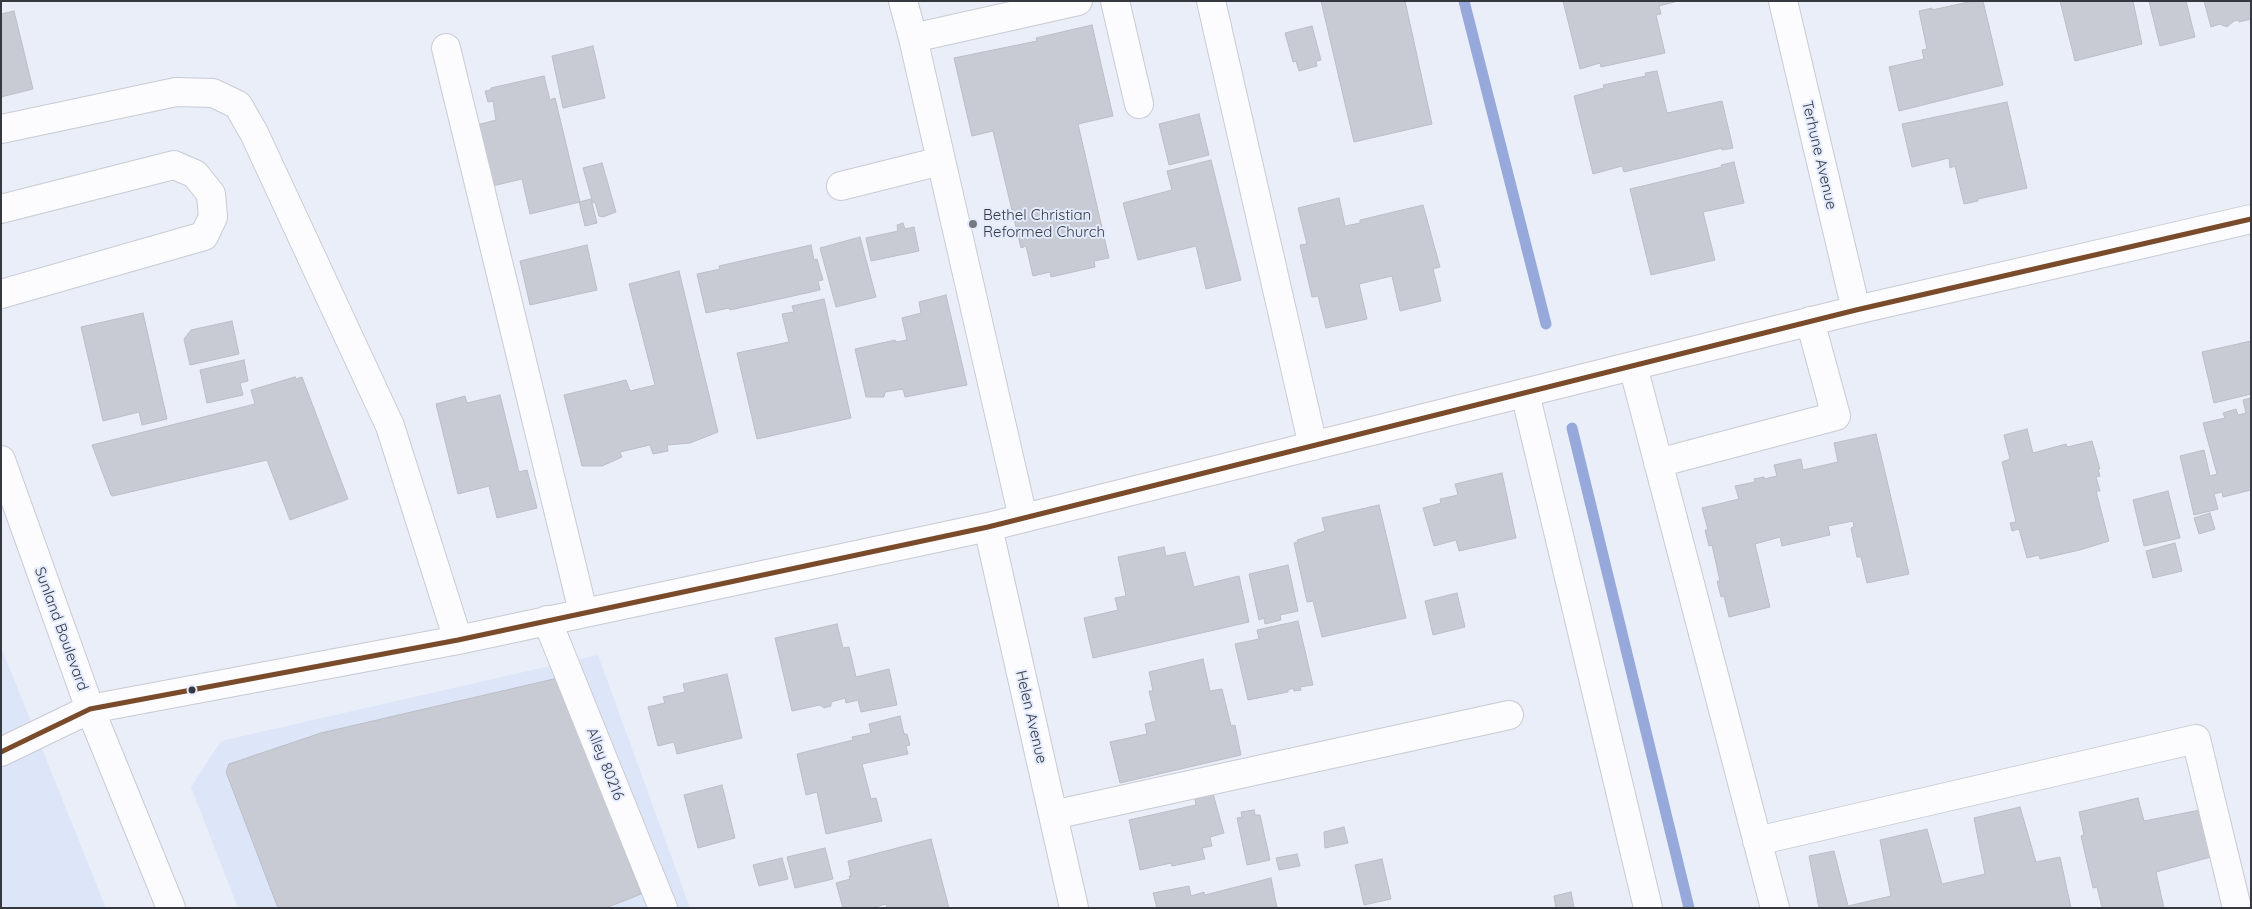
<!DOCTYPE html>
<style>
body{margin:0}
#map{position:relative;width:2252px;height:909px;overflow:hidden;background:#e9eef8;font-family:Quicksand,sans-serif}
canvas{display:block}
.frame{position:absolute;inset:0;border:2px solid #35383f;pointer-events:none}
</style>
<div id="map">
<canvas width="2252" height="909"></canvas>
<div class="frame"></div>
</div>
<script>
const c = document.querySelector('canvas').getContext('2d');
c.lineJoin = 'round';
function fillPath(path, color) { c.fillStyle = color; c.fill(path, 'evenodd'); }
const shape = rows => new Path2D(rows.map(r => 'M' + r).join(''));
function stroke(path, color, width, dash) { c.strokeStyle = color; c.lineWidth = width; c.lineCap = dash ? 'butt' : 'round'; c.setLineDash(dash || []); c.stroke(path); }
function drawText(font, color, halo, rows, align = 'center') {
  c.font = font + ' Quicksand,sans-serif'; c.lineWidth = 4; c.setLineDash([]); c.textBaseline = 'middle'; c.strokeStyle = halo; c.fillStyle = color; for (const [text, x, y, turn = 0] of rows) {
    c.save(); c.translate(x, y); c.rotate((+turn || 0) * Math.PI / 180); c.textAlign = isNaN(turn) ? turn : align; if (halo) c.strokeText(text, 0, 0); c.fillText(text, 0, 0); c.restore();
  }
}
fillPath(shape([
 [1,647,106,908,1,908],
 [598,655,690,908,238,908,191,787,221,741]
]), '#dde6f8');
stroke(shape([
 [1464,1,1546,324],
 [1572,428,1689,908]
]), '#96a9da', 11);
const building = shape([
 [1321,1,1405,1,1432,124,1354,142,1321,1],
 [1563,1,1678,1,1659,6,1661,14,1656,15,1665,53,1601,67,1600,63,1580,69,1563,1],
 [1973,1,1983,1,2003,85,1899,111,1889,67,1924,59,1922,50,1927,49,1919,11,1932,8,1932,10,1973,1],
 [2060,1,2133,1,2142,44,2075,61,2060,1],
 [2149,1,2186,1,2195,37,2160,46,2149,1],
 [2204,1,2251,1,2251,19,2239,22,2238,20,2234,21,2227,27,2220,24,2211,27,2204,1],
 [14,11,33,89,1,97,1,14,14,11],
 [1092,25,1113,116,1078,124,1109,258,1094,261,1095,267,1051,277,1050,272,1033,276,1026,246,1021,248,993,131,972,136,954,58,1037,41,1036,38,1092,25],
 [1312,26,1321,60,1316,61,1317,66,1299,71,1296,61,1293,62,1285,33,1312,26],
 [593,46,605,98,563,108,552,56,593,46],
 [1657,71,1667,113,1722,101,1733,148,1722,150,1722,148,1624,172,1622,166,1593,174,1574,96,1604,88,1603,85,1646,76,1645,73,1657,71],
 [544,76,550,100,555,98,580,202,530,214,522,179,488,187,473,126,496,120,493,101,488,102,485,91,491,90,491,88,544,76],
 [2007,102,2027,188,1978,199,1978,201,1964,204,1955,166,1950,168,1949,158,1912,167,1902,124,2007,102],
 [1199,114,1209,155,1169,165,1159,124,1199,114],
 [1211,160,1241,280,1206,289,1196,246,1138,260,1123,203,1172,190,1167,171,1211,160],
 [1734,162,1744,203,1703,212,1715,260,1651,275,1630,189,1722,167,1721,165,1734,162],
 [602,163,616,212,603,217,599,216,595,202,593,203,583,168,602,163],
 [1339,198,1345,226,1360,223,1360,220,1423,205,1440,267,1433,269,1441,301,1400,311,1392,276,1359,284,1367,319,1326,328,1318,296,1312,297,1300,245,1307,244,1298,208,1339,198],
 [591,199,597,223,585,226,579,202,591,199],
 [903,223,905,229,914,227,919,251,871,261,866,238,898,231,897,225,903,223],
 [860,237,876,297,836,307,820,248,860,237],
 [587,245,597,290,530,305,520,261,587,245],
 [811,245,814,260,817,259,823,280,818,281,820,290,730,310,729,308,706,313,697,274,720,269,719,266,811,245],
 [679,271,718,432,690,443,667,445,668,451,653,454,650,445,620,452,622,457,602,466,582,466,564,395,626,380,630,391,655,385,629,284,679,271],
 [946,295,967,385,905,397,903,389,885,392,884,397,866,397,855,349,895,340,896,342,907,340,902,318,921,313,919,302,946,295],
 [824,299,851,418,757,439,737,353,789,342,782,314,794,312,792,306,824,299],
 [143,313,167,419,142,425,139,412,103,421,81,327,143,313],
 [232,321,239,354,190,365,184,339,191,330,232,321],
 [2251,341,2251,394,2214,403,2202,352,2251,341],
 [244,360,248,381,240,383,243,395,207,403,200,370,244,360],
 [295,377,296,379,302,377,348,499,290,520,267,460,113,496,111,495,92,445,255,404,251,390,295,377],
 [500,395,519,472,527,470,537,508,497,518,489,486,458,494,436,404,465,396,467,403,500,395],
 [2251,398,2251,490,2223,497,2222,492,2214,494,2218,509,2194,515,2180,456,2204,450,2210,476,2217,474,2203,423,2225,418,2223,413,2236,409,2238,415,2246,413,2243,400,2251,398],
 [2027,429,2033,453,2066,444,2067,447,2092,441,2100,469,2098,469,2100,476,2096,477,2100,491,2096,491,2109,541,2080,550,2040,559,2039,555,2027,558,2019,529,2012,531,2010,523,2016,522,2002,462,2010,459,2004,435,2027,429],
 [1876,434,1909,574,1867,583,1861,557,1857,557,1851,528,1854,527,1853,521,1828,526,1830,535,1782,546,1780,537,1755,544,1770,607,1729,617,1724,596,1721,597,1717,581,1720,581,1712,545,1709,546,1705,530,1708,530,1702,508,1739,499,1735,486,1755,482,1754,479,1764,477,1764,479,1777,476,1774,465,1801,459,1803,470,1838,462,1834,443,1876,434],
 [1502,473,1516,538,1459,551,1456,540,1434,546,1423,508,1441,503,1440,499,1458,495,1455,484,1502,473],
 [2168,491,2180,538,2144,546,2133,500,2168,491],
 [1379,505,1406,618,1322,637,1313,601,1307,602,1294,543,1298,542,1297,540,1325,531,1322,518,1379,505],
 [2210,513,2215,529,2199,534,2194,518,2210,513],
 [2175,543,2182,571,2153,578,2146,551,2175,543],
 [1164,547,1166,556,1185,552,1194,587,1239,576,1249,622,1093,658,1084,618,1118,610,1115,598,1126,596,1118,557,1164,547],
 [1288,565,1298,611,1280,615,1281,620,1265,624,1264,618,1259,620,1249,574,1288,565],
 [1457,593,1465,627,1433,635,1425,601,1457,593],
 [1298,621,1313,685,1300,687,1301,690,1294,691,1293,688,1288,690,1288,692,1248,700,1235,644,1259,639,1257,630,1298,621],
 [837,624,843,648,849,647,856,677,889,669,897,705,861,712,858,700,846,703,845,698,831,702,831,706,824,708,820,705,792,711,775,638,837,624],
 [1203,659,1210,691,1222,689,1231,726,1235,725,1241,755,1120,783,1110,742,1147,734,1145,724,1156,721,1149,691,1153,691,1149,672,1203,659],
 [727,674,742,738,677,754,674,742,658,746,648,707,665,703,663,697,685,692,683,684,727,674],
 [558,678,641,894,606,908,278,908,226,772,229,764,321,733,558,678],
 [900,716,904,734,907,734,910,745,906,746,908,754,862,764,871,799,876,798,882,821,826,834,817,792,806,795,797,754,853,740,852,737,871,733,869,724,900,716],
 [722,785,735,838,698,848,684,795,722,785],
 [1212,790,1224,833,1210,837,1212,846,1202,848,1205,859,1172,866,1171,863,1140,870,1129,820,1196,805,1194,794,1212,790],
 [2138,798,2144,821,2200,810,2211,857,2156,872,2164,908,2102,908,2097,887,2093,888,2081,836,2084,835,2079,812,2138,798],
 [2020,807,2036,862,2060,857,2071,908,1819,908,1809,856,1834,851,1848,906,1891,896,1880,840,1927,829,1942,884,1985,874,1974,818,2020,807],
 [1254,810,1255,815,1260,815,1270,860,1247,865,1237,818,1242,817,1241,812,1254,810],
 [1344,827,1348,843,1325,848,1324,832,1344,827],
 [931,839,949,908,887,908,886,904,871,908,843,908,836,883,850,879,849,876,851,876,848,861,931,839],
 [825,848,833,879,795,888,787,857,825,848],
 [1297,854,1300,866,1279,870,1276,858,1297,854],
 [782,858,788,879,759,886,753,865,782,858],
 [1382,859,1391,899,1364,905,1355,865,1382,859],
 [1271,878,1277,908,1157,908,1153,893,1189,886,1191,896,1204,892,1205,895,1271,878],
 [1571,892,1574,907,1556,908,1554,896,1571,892]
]);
fillPath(building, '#c8cbd3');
stroke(building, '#bbbec6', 1);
const minor = shape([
 [903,1,913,38],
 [1115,1,1139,104],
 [1211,1,1313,446],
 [1783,1,1856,310],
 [446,48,583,612],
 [1,129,176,92,213,93,238,105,254,133,390,426,458,640],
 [841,186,941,161],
 [1,209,174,165,195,174,211,194,213,217,204,236,1,294],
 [1633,366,1775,908],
 [1525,393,1648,908],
 [1658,463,1836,416,1810,321],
 [1023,518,913,38,1078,1],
 [988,527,1074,908],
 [547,620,663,908],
 [90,709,458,640,988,527,1856,310,2251,219],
 [1053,815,1509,715],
 [1757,841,2196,739,2237,908]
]);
const major = shape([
 [1,460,90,709,171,908],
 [1,752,90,709]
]);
stroke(minor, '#c7cbd3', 30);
stroke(major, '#c7cbd3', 30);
stroke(minor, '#fcfcfe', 28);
stroke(major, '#fcfcfe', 28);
stroke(shape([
 [1,752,90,709,458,640,988,527,1856,310,2251,219]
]), '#7a4b2a', 5);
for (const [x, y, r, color] of [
 [973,224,5,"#747880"],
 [192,690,4.5,"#35383f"]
]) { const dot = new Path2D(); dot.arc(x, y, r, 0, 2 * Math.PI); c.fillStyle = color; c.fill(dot); stroke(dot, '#e3ebfe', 2); }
drawText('15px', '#35383f', '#e3ebfe', [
 ["Terhune Avenue",1819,155,77],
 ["Sunland Boulevard",61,629,70],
 ["Helen Avenue",1031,717,77],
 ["Alley 80216",605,764,68]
]);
drawText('15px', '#35383f', '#e3ebfe', [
 ["Bethel Christian",983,215],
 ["Reformed Church",983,232]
], 'left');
</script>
